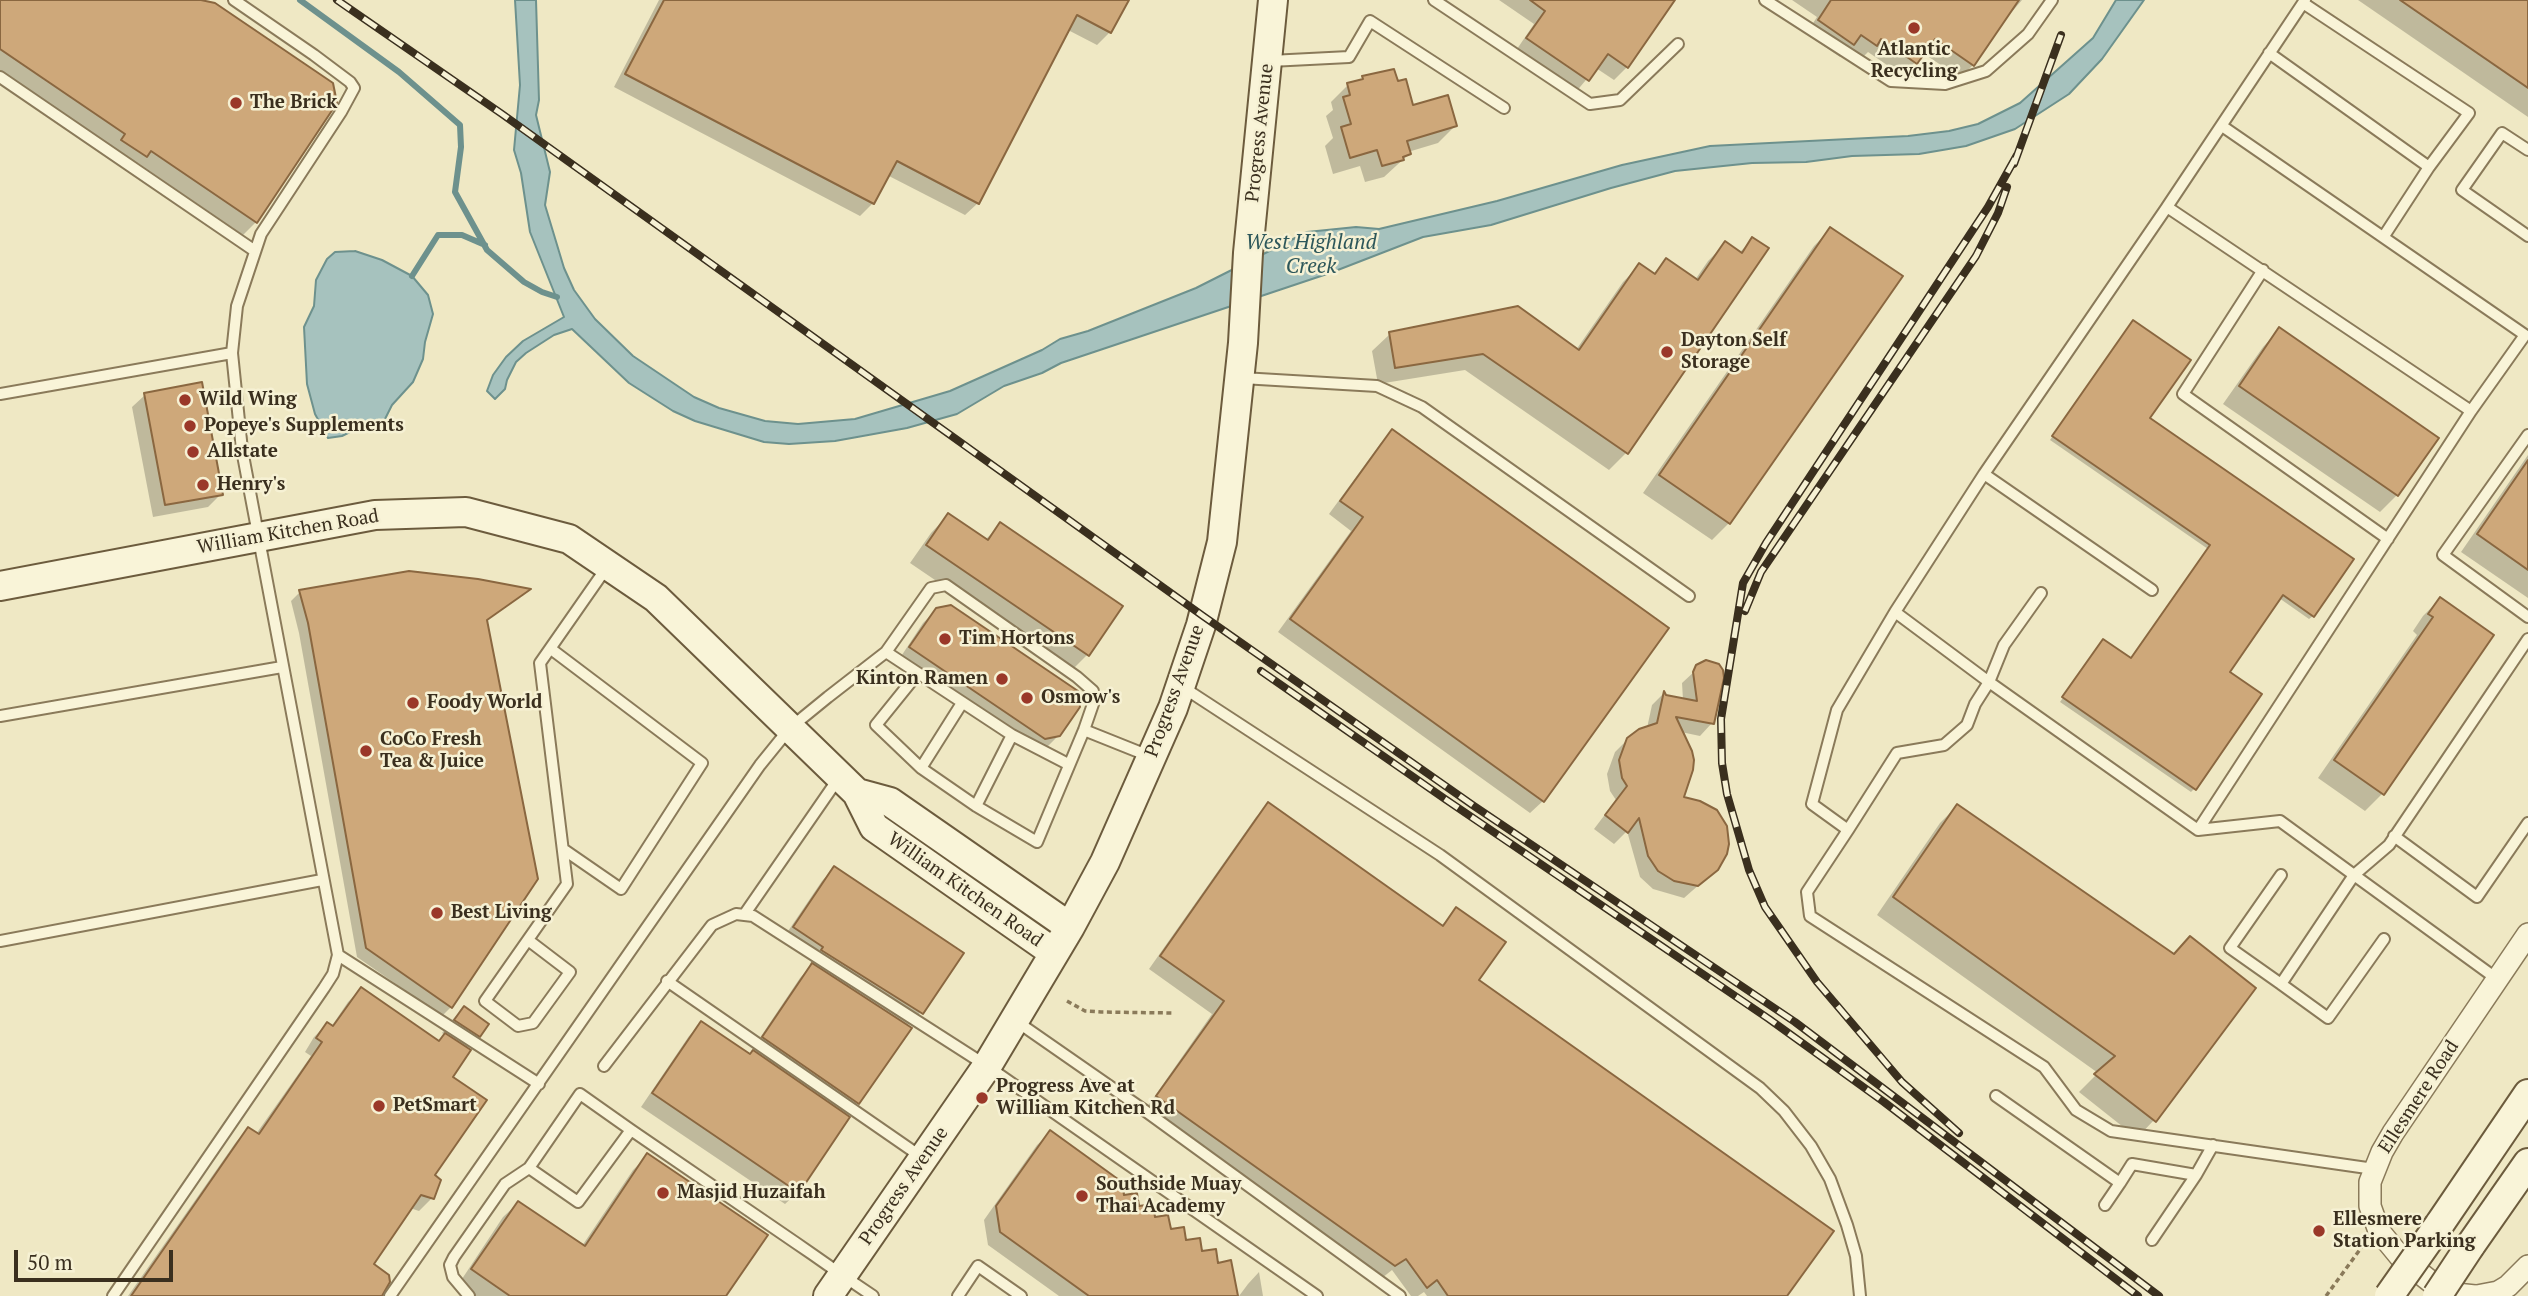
<!DOCTYPE html>
<style>
body{margin:0}
#map{position:relative;width:2528px;height:1296px;overflow:hidden;background:#efe8c4;font-family:"PT Serif",serif}
canvas{display:block}
.scale{position:absolute;left:14px;top:1250px;width:159px;height:32px;box-sizing:border-box;border:4px solid #3a2f1e;border-top:0;padding-left:9px;font-size:21px;line-height:24px;white-space:nowrap;color:#3a2f1e;-webkit-text-stroke:5px #f6f1d4;paint-order:stroke}
</style>
<div id="map">
<canvas width="2528" height="1296"></canvas>
<div class="scale">50 m</div>
</div>
<script>
const c = document.querySelector('canvas').getContext('2d');
c.lineJoin = 'round';
function fillPath(path, color) { c.fillStyle = color; c.fill(path, 'evenodd'); }
const shape = rows => new Path2D(rows.map(r => 'M' + r).join(''));
function stroke(path, color, width, dash) { c.strokeStyle = color; c.lineWidth = width; c.lineCap = dash ? 'butt' : 'round'; c.setLineDash(dash || []); c.stroke(path); }
function drawText(font, color, halo, rows, align = 'center') {
  c.font = font + ' "PT Serif",serif'; c.lineWidth = 5; c.setLineDash([]); c.textBaseline = 'middle'; c.strokeStyle = halo; c.fillStyle = color; for (const [text, x, y, turn = 0] of rows) {
    c.save(); c.translate(x, y); c.rotate((+turn || 0) * Math.PI / 180); c.textAlign = isNaN(turn) ? turn : align; if (halo) c.strokeText(text, 0, 0); c.fillText(text, 0, 0); c.restore();
  }
}
const water = shape([
 [515,0,536,0,539,100,536,115,550,172,545,205,564,268,574,290,595,319,633,356,694,397,719,408,765,421,798,424,855,419,950,391,1042,350,1060,339,1088,331,1196,288,1307,232,1356,227,1379,229,1497,201,1622,165,1710,146,1908,136,1949,131,1978,124,2020,103,2093,38,2116,0,2144,0,2102,59,2069,94,2015,129,1966,146,1919,154,1852,156,1806,162,1752,163,1675,171,1611,188,1491,225,1423,237,1330,273,1061,363,1042,373,1004,386,957,414,907,428,835,441,789,444,764,442,695,421,673,411,629,383,572,329,554,335,526,353,516,362,507,380,505,389,495,399,487,391,493,375,506,357,523,341,564,317,530,232,521,173,514,150,520,85,515,0],
 [355,251,382,260,412,276,428,295,433,314,425,342,423,359,413,382,392,405,383,423,373,431,360,427,342,436,328,438,315,414,307,384,304,327,314,306,316,280,327,259,335,252,355,251]
]);
fillPath(water, '#a6c2be');
stroke(water, '#6d918d', 2);
fillPath(shape([
 [0,0,193,0,335,103,256,222,243,235,138,163,133,169,110,153,113,147,0,70],
 [659,0,1127,0,1110,32,1097,45,1068,30,978,203,965,215,887,175,873,203,860,216,614,87],
 [1499,0,1673,0,1627,67,1614,80,1596,68,1575,93,1515,52,1534,24],
 [1792,0,2022,0,2004,21,1973,65,1960,78,1923,53,1903,76,1868,52,1862,58,1849,48,1840,57,1806,34,1817,17],
 [2358,0,2522,0,2528,4,2528,117],
 [1363,78,1396,83,1412,108,1455,126,1438,143,1408,152,1409,154,1384,177,1365,182,1360,166,1333,174,1325,146,1333,138,1326,116,1333,110,1331,102,1348,85,1359,82],
 [1831,229,1729,523,1712,540,1643,493,1814,246],
 [1753,239,1767,249,1626,453,1609,470,1465,370,1378,384,1372,351,1390,334,1576,350,1623,282,1640,265,1653,274,1666,260,1695,280,1708,261,1725,244,1739,253],
 [2129,326,2148,419,2313,616,2309,619,2279,598,2228,672,2195,788,2191,792,2060,702,2103,641,2131,660,2208,549,2050,440],
 [2280,329,2397,495,2380,512,2223,404,2263,347],
 [145,395,221,494,208,507,153,517,132,407],
 [1392,431,1543,801,1530,813,1278,632,1351,531,1329,514,1380,444],
 [2528,455,2528,598,2461,552],
 [948,515,985,540,1000,525,1087,655,1070,672,910,563,931,533],
 [527,590,485,622,451,1007,442,1016,357,957,299,633,291,601,300,592],
 [2440,599,2382,794,2365,811,2318,778,2417,635,2413,631,2423,616],
 [937,609,1059,735,1045,749,1031,751,898,661,923,623],
 [1696,670,1712,723,1700,736,1681,732,1681,798,1717,869,1684,898,1653,889,1640,877,1627,831,1614,844,1594,829,1616,800,1610,791,1607,774,1615,752,1628,739,1647,728,1652,705,1663,694,1665,696,1683,700,1682,683],
 [1269,805,1440,927,1457,909,1477,980,1785,1296,1427,1296,1424,1292,1418,1296,1411,1296,1392,1270,1382,1278,1145,1110,1212,1014,1149,969,1256,817],
 [1957,806,2173,956,2154,1120,2137,1138,2079,1092,2098,1073,1877,915,1940,823],
 [834,868,962,954,920,1013,907,1026,858,1103,845,1116,798,1192,785,1204,641,1107,689,1036,702,1023,750,1056,753,1053,751,1051,800,978,812,965,810,964,812,960,782,940,822,881],
 [361,989,438,1042,445,1035,442,1033,451,1021,464,1008,479,1036,466,1049,451,1077,432,1176,432,1198,419,1211,410,1208,371,1265,381,1296,128,1296,236,1142,248,1129,256,1134,311,1056,305,1052,314,1037,327,1024,331,1027,348,1002],
 [1050,1133,1123,1197,1217,1265,1236,1296,1059,1296,988,1245,984,1220,1037,1145],
 [648,1155,723,1296,474,1296,458,1285,503,1217,518,1203,582,1246,633,1170],
 [1259,1272,1263,1296,1239,1296,1248,1284]
]), '#0003');
stroke(shape([
 [300,0,399,72,460,125,461,147,455,192,487,250,524,282,542,292,557,297],
 [412,276,438,235,462,235,485,245]
]), '#6d918d', 6);
const building = shape([
 [0,0,201,0,215,3,333,83,337,103,257,223,151,151,147,157,121,140,125,134,0,49,0,0],
 [664,0,1129,0,1111,33,1077,15,979,204,897,161,874,204,625,74,664,0],
 [1530,0,1675,0,1628,68,1608,54,1589,81,1526,38,1545,11,1530,0],
 [1831,0,2019,0,1974,66,1935,39,1917,64,1881,39,1877,46,1861,35,1854,45,1818,20,1831,0],
 [2400,0,2528,0,2528,88,2400,0],
 [1394,69,1398,81,1406,79,1413,105,1448,95,1457,126,1407,141,1411,154,1403,157,1404,160,1382,166,1377,150,1350,158,1341,127,1351,124,1343,97,1350,95,1347,83,1363,79,1362,76,1394,69],
 [1830,227,1903,276,1730,524,1659,475,1830,227],
 [1752,237,1769,248,1628,454,1483,354,1395,368,1389,332,1518,306,1579,350,1639,263,1655,274,1666,258,1698,280,1725,241,1742,253,1752,237],
 [2133,320,2191,360,2150,418,2354,559,2314,617,2283,595,2230,672,2262,694,2196,790,2062,697,2103,639,2131,658,2210,545,2052,436,2133,320],
 [2279,327,2439,438,2398,496,2239,386,2279,327],
 [202,382,223,495,165,505,144,393,202,382],
 [1392,429,1669,628,1544,802,1290,619,1363,517,1340,501,1392,429],
 [2528,460,2528,570,2477,534,2528,460],
 [948,513,988,540,1000,522,1123,606,1089,656,926,545,948,513],
 [409,571,478,579,531,589,487,620,538,879,452,1008,366,948,308,623,299,590,409,571],
 [2440,597,2494,635,2384,795,2334,760,2433,617,2428,614,2440,597],
 [951,605,1078,691,1080,707,1060,736,1045,739,909,647,936,608,951,605],
 [1706,660,1719,664,1723,670,1724,678,1714,724,1676,717,1692,751,1694,760,1693,770,1684,797,1700,801,1717,810,1727,826,1729,844,1727,854,1718,870,1698,886,1674,881,1658,871,1648,856,1639,818,1628,833,1605,815,1627,786,1622,778,1619,760,1627,738,1639,729,1657,723,1664,691,1666,695,1697,701,1693,672,1696,665,1706,660],
 [1268,802,1443,926,1456,907,1506,942,1479,980,1834,1231,1787,1296,1448,1296,1437,1280,1427,1288,1406,1259,1395,1266,1156,1096,1224,1001,1160,956,1268,802],
 [1957,804,2174,954,2190,936,2256,988,2156,1122,2094,1074,2115,1056,1893,897,1957,804],
 [834,866,964,953,923,1014,821,950,823,947,793,927,834,866],
 [812,963,912,1028,859,1104,762,1037,812,963],
 [361,987,439,1041,445,1033,471,1050,453,1077,487,1100,435,1175,441,1180,434,1199,421,1195,374,1264,389,1275,390,1282,382,1296,131,1296,248,1127,259,1134,322,1042,316,1038,327,1022,333,1026,361,987],
 [464,1006,489,1024,480,1037,454,1020,464,1006],
 [701,1021,750,1054,753,1050,850,1117,799,1193,652,1093,701,1021],
 [1050,1130,1122,1182,1124,1195,1137,1193,1139,1206,1153,1204,1155,1217,1168,1215,1171,1229,1184,1227,1186,1240,1200,1238,1202,1251,1216,1249,1218,1263,1231,1260,1238,1296,1089,1296,1000,1232,996,1206,1050,1130],
 [647,1153,768,1235,726,1296,510,1296,471,1269,518,1201,585,1246,647,1153]
]);
fillPath(building, '#cea87a');
stroke(building, '#8a6740', 2);
const lane = shape([
 [1434,0,1590,104,1620,100,1678,44],
 [1765,0,1891,81,1945,84,1986,71,2028,34,2052,0],
 [2303,3,2469,113,2429,167,2384,236],
 [2269,53,2429,167],
 [1270,61,1349,57,1370,21,1504,108],
 [0,77,255,251],
 [2222,126,2525,335,2471,411],
 [2528,150,2502,133,2462,190,2528,236],
 [2167,207,2305,0],
 [2263,270,2183,394,2388,539],
 [1242,378,1377,386,1422,407,1689,596],
 [0,394,232,353],
 [2528,435,2443,555,2528,617],
 [1984,474,2152,590],
 [2041,593,2004,645,1989,682,2198,830,2280,821,2354,875,2281,984,2230,948,2281,875],
 [1895,612,1984,474,2167,207,2471,411,2198,830],
 [551,649,702,763,621,889,563,849],
 [886,652,931,588,946,585,1077,677,1093,691,1093,704,1084,730,1037,842,976,806,921,768,876,725,918,673],
 [1181,686,1440,855,1760,1088,1784,1111,1811,1146,1830,1179,1847,1225,1856,1256,1860,1296],
 [0,716,282,667],
 [1084,730,1149,756],
 [921,768,962,703],
 [976,806,1012,735],
 [1848,830,1812,804,1837,710,1895,612,1989,682,1975,704,1967,725,1944,745,1897,753,1848,830,1807,892,1810,916,2044,1067,2076,1110,2111,1131,2374,1169],
 [2394,836,2477,897,2528,823],
 [744,915,838,779],
 [528,940,570,972,533,1023,518,1026,485,1001,567,884,540,663,607,567],
 [0,941,322,880],
 [338,955,539,1084],
 [2497,979,2354,875,2389,845,2528,639],
 [667,981,923,1158],
 [2281,984,2328,1018,2384,939],
 [1016,1021,1144,1110,1400,1296],
 [604,1066,712,925,736,914,753,916,987,1066,1317,1296],
 [1996,1096,2120,1183,2105,1205],
 [631,1130,578,1202,529,1168,580,1094,631,1130,796,1243,812,1254,842,1275,873,1296],
 [2196,1175,2213,1145],
 [2120,1183,2132,1164,2196,1175,2152,1240],
 [113,1296,324,988,333,974,338,955,242,450,232,353,237,306,261,234,341,112,354,88,350,82,314,55,234,0],
 [390,1296,760,765,790,728,828,697,886,652,1012,735,1068,764],
 [469,1296,453,1277,450,1265,454,1257,505,1184,529,1168],
 [958,1296,978,1266,1021,1296]
]);
const street = shape([
 [2475,1296,2456,1294,2435,1285,2402,1259,2379,1231,2370,1206,2370,1182,2382,1152,2393,1133,2528,934],
 [2477,1296,2498,1292,2508,1286,2528,1266]
]);
const secondary = shape([
 [0,586,375,515,466,512,569,539,656,598,857,793,874,827,1053,952],
 [857,793,890,802,1070,927],
 [2439,1225,2528,1094],
 [2470,1246,2528,1163],
 [828,1296,987,1066,1070,927,1105,862,1173,708,1201,625,1222,542,1243,343,1248,253,1273,0]
]);
stroke(lane, '#8a7a5a', 14);
stroke(street, '#8a7a5a', 24);
stroke(secondary, '#6c5b3d', 32);
stroke(shape([
 [1067,1001,1085,1011,1101,1012,1172,1013],
 [2326,1296,2364,1244]
]), '#8a7a5a', 3.5, [5, 3.5]);
stroke(lane, '#f9f4d8', 10);
stroke(street, '#f9f4d8', 21);
stroke(secondary, '#f9f4d8', 28);
const rail = shape([
 [337,0,502,114,1203,616,1474,806,1795,1022,2159,1296],
 [2014,164,2061,35],
 [1745,611,1761,572,1976,256,1998,213,2007,187],
 [1261,671,1445,799,1769,1019,1884,1102,2138,1296],
 [1959,1133,1902,1082,1817,982,1765,907,1749,870,1727,794,1722,763,1721,719,1743,583,1766,543,1988,207,2017,155]
]);
stroke(rail, '#3a2f1e', 8);
stroke(rail, '#f6f1d4', 5, [16]);
const secondaryBridge = shape([
 [2389,1296,2439,1225],
 [2437,1296,2470,1246]
]);
stroke(secondaryBridge, '#6c5b3d', 32, []);
stroke(secondaryBridge, '#f9f4d8', 28);
for (const [x, y, r, color] of [
 [1914,28,7,"#9a3829"],
 [236,103,7,"#9a3829"],
 [1667,352,7,"#9a3829"],
 [185,400,7,"#9a3829"],
 [190,426,7,"#9a3829"],
 [193,452,7,"#9a3829"],
 [203,485,7,"#9a3829"],
 [945,639,7,"#9a3829"],
 [1002,679,7,"#9a3829"],
 [1027,698,7,"#9a3829"],
 [413,703,7,"#9a3829"],
 [366,751,7,"#9a3829"],
 [437,913,7,"#9a3829"],
 [982,1098,7,"#9a3829"],
 [379,1106,7,"#9a3829"],
 [663,1193,7,"#9a3829"],
 [1082,1196,7,"#9a3829"],
 [2319,1231,7,"#9a3829"]
]) { const dot = new Path2D(); dot.arc(x, y, r, 0, 2 * Math.PI); c.fillStyle = color; c.fill(dot); stroke(dot, '#f6f1d4', 2.5); }
drawText('bold 19px', '#3a2f1e', '#f6f1d4', [
 ["Atlantic",1914,50,"center"],
 ["Recycling",1914,72,"center"],
 ["The Brick",250,103],
 ["Dayton Self",1681,341],
 ["Storage",1681,363],
 ["Wild Wing",199,400],
 ["Popeye's Supplements",204,426],
 ["Allstate",207,452],
 ["Henry's",217,485],
 ["Tim Hortons",959,639],
 ["Kinton Ramen",988,679,"right"],
 ["Osmow's",1041,698],
 ["Foody World",427,703],
 ["CoCo Fresh",380,740],
 ["Tea & Juice",380,762],
 ["Best Living",451,913],
 ["Progress Ave at",996,1087],
 ["William Kitchen Rd",996,1109],
 ["PetSmart",393,1106],
 ["Southside Muay",1096,1185],
 ["Thai Academy",1096,1207],
 ["Masjid Huzaifah",677,1193],
 ["Ellesmere",2333,1220],
 ["Station Parking",2333,1242]
], 'left');
drawText('19px', '#3a2f1e', '#f6f1d4', [
 ["Progress Avenue",1260,133,-84],
 ["William Kitchen Road",288,532,-10],
 ["Progress Avenue",1175,691,-70],
 ["William Kitchen Road",965,890,35],
 ["Ellesmere Road",2419,1097,-57],
 ["Progress Avenue",904,1186,-55]
]);
drawText('italic 21px', '#2d575a', '#f6f1d4', [
 ["West Highland",1311,243],
 ["Creek",1311,267]
]);
</script>
